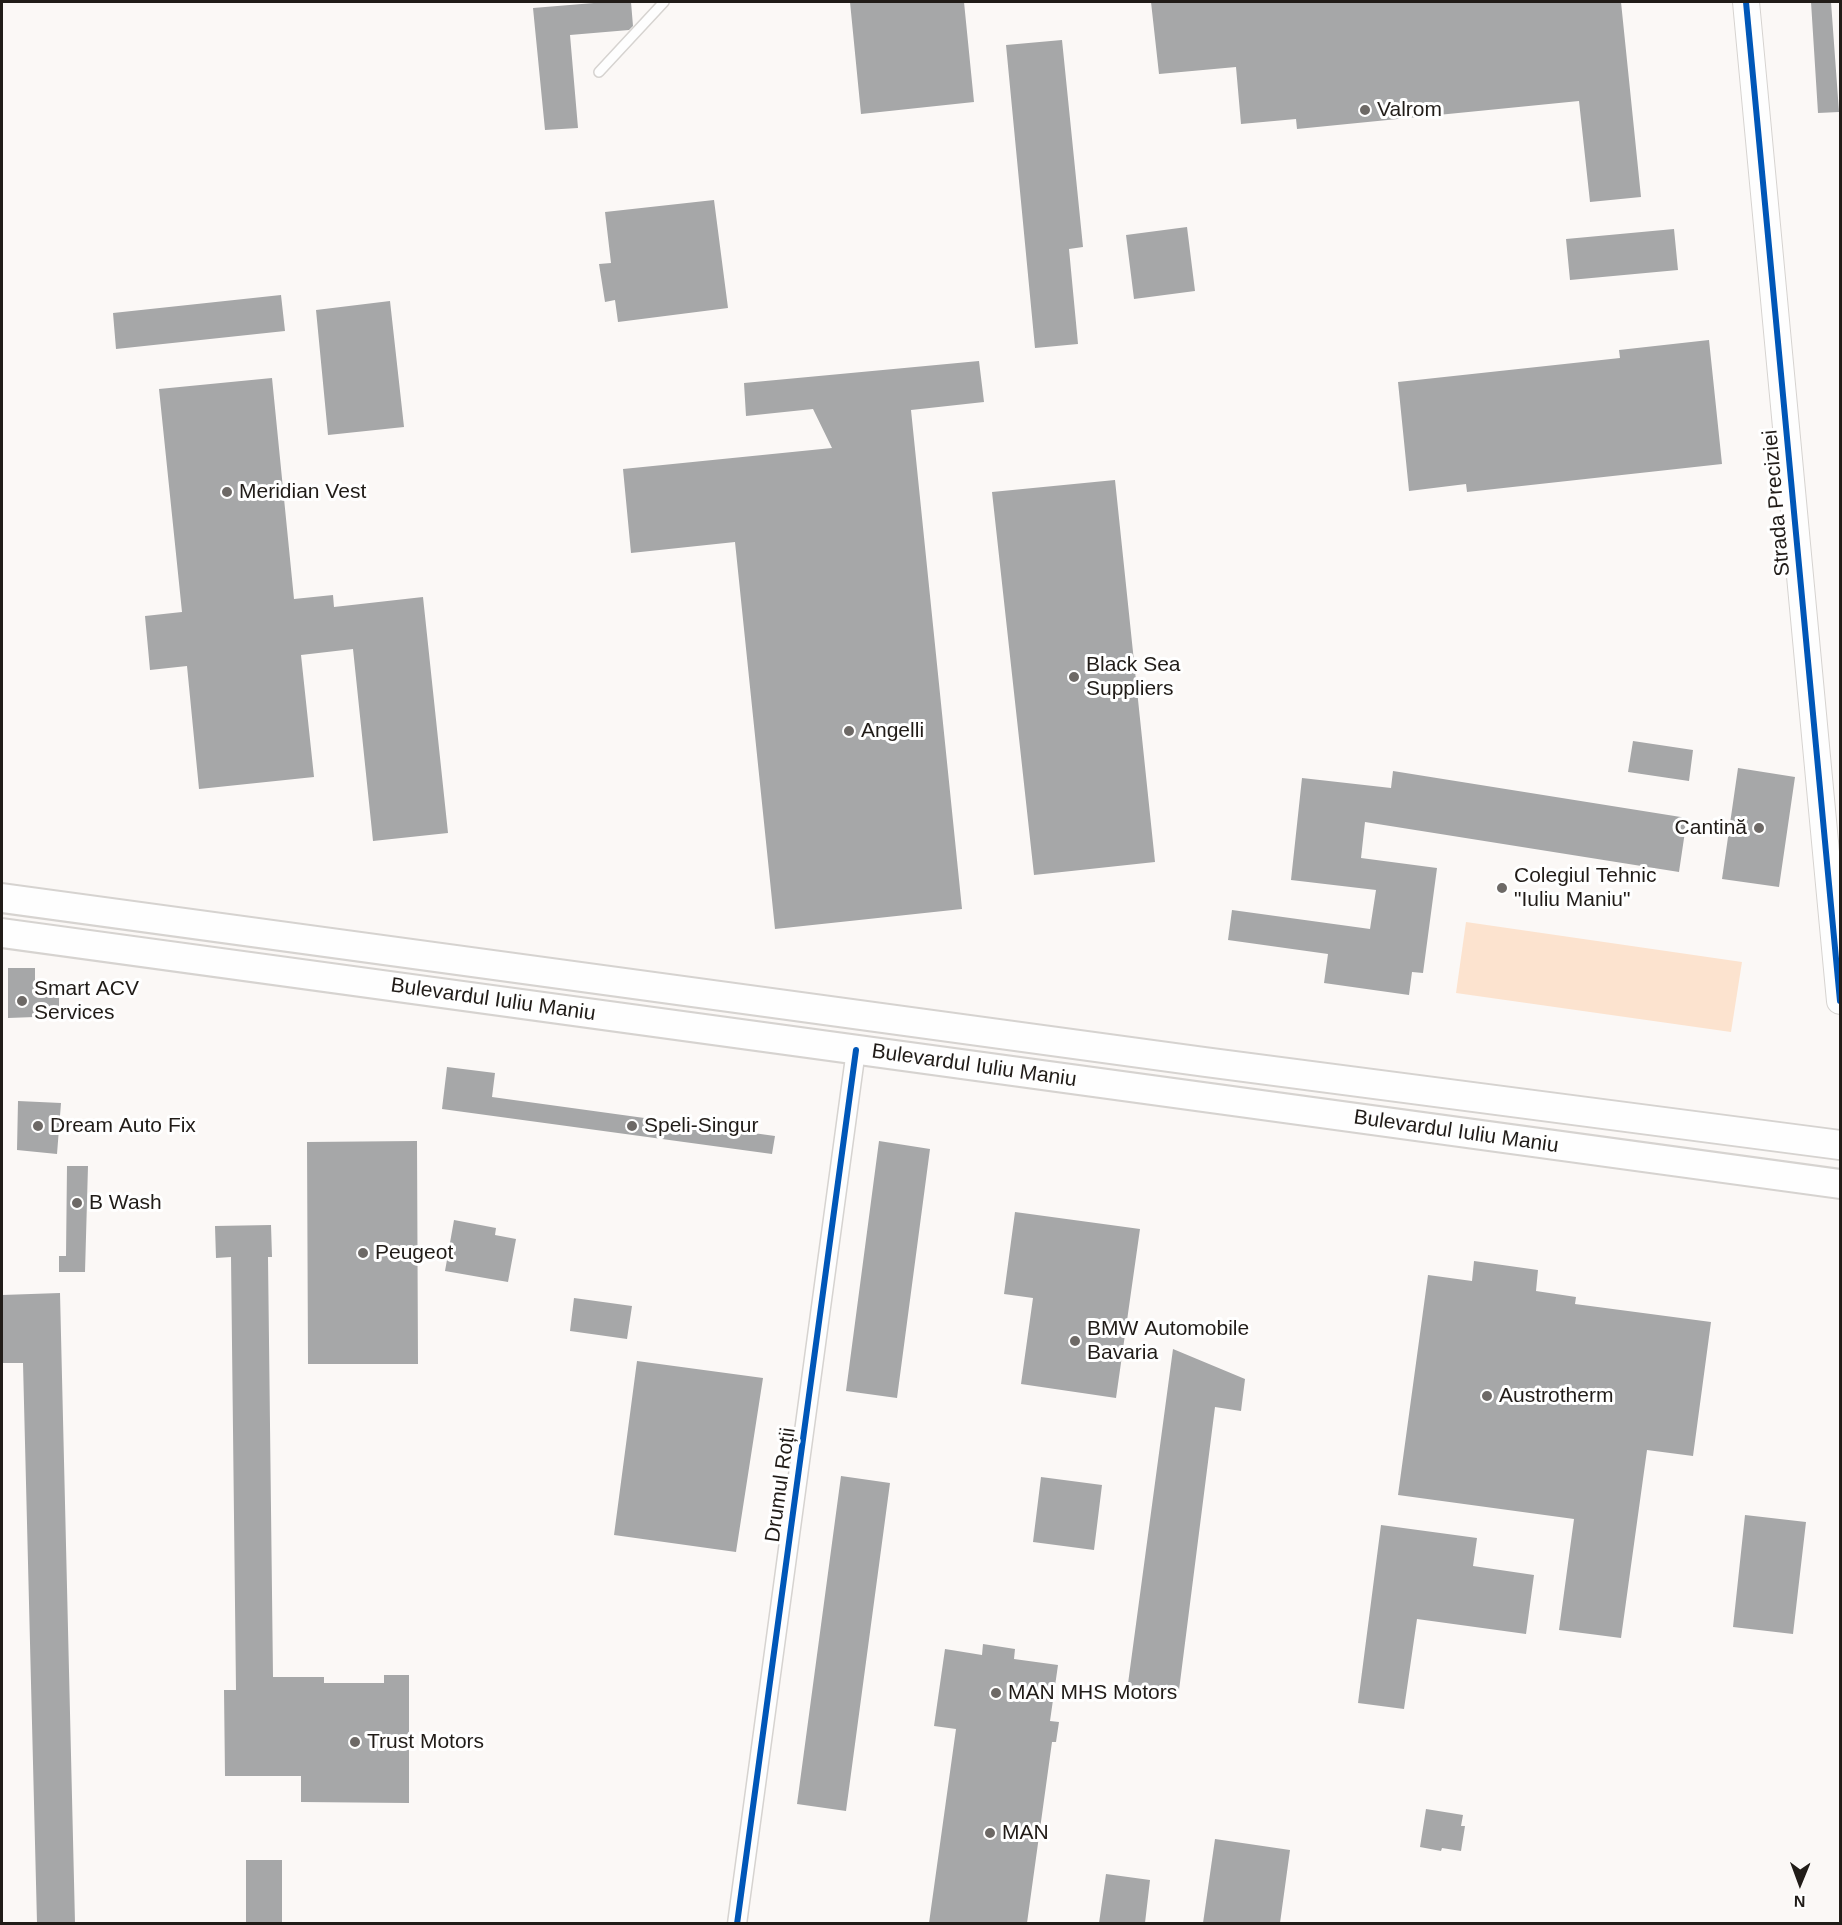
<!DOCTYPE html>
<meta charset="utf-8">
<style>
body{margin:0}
#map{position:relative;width:1842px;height:1925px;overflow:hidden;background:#fbf8f6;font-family:Arial,sans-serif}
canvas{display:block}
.frame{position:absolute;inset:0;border:3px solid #211c18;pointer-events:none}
.north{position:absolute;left:1770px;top:1853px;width:60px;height:60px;-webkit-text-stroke:4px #fff;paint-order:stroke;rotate:181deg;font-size:16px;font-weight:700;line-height:24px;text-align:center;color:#211c18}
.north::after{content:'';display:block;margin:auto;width:21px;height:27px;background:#211c18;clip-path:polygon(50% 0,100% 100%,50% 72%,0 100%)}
</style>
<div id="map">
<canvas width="1842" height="1925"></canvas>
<div class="frame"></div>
<div class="north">N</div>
</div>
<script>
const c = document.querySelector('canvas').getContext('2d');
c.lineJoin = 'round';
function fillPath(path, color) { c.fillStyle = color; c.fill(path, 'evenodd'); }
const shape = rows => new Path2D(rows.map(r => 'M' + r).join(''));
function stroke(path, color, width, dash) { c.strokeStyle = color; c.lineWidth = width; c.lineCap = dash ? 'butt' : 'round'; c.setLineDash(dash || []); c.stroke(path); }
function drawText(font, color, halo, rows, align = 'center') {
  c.font = font + ' Arial,sans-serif'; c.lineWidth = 6; c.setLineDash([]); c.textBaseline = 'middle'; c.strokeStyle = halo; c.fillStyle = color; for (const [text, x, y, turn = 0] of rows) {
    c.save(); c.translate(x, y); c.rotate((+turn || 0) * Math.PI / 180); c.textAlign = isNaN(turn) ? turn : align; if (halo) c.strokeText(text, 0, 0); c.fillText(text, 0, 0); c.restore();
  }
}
fillPath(shape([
 [1466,922,1742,962,1731,1032,1456,993]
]), '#fce3cf');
fillPath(shape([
 [606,2,631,2,633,26,629,30,570,35,578,128,545,130,533,8],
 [850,2,964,2,974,102,861,114],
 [1151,2,1621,2,1641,197,1590,202,1579,101,1297,129,1296,119,1241,124,1236,67,1159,74],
 [1811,2,1831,2,1839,112,1818,113],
 [1062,40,1083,247,1069,249,1078,344,1035,348,1006,45],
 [714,200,728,308,618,322,615,300,605,302,599,264,611,263,605,212],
 [1187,227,1195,291,1134,299,1126,235],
 [1674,229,1678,270,1570,280,1566,239],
 [281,295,285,331,116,349,113,313],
 [390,301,404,427,328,435,316,310],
 [1709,340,1722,464,1467,492,1466,484,1409,491,1398,382,1620,358,1619,350],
 [979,361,984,402,911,410,962,909,775,929,735,542,631,553,623,469,832,448,813,409,746,416,744,383],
 [272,378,294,599,333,595,334,607,423,597,448,833,373,841,353,649,301,655,314,777,199,789,187,666,150,670,145,616,182,612,159,389],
 [1115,480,1155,862,1034,875,992,492],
 [1633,741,1693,750,1689,781,1628,772],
 [1738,768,1795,777,1779,887,1722,879],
 [1393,771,1687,818,1679,872,1365,822,1361,858,1437,868,1423,973,1412,972,1409,995,1324,983,1328,954,1228,940,1232,910,1370,929,1376,890,1291,880,1302,778,1391,788],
 [8,968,35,968,35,992,59,992,59,1011,35,1011,35,1017,8,1018],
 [447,1067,495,1073,492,1097,775,1136,772,1154,442,1109],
 [18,1101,61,1103,57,1154,17,1150],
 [417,1141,418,1364,308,1364,307,1142],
 [879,1141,930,1149,897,1398,846,1391],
 [67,1166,88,1166,85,1272,59,1272,59,1256,66,1256],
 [1015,1212,1140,1229,1116,1398,1021,1384,1033,1298,1004,1294],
 [454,1220,496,1228,495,1235,516,1239,508,1282,445,1271],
 [271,1225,272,1257,268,1257,273,1677,324,1677,324,1683,384,1683,384,1675,409,1675,409,1803,301,1802,301,1776,225,1776,224,1690,236,1690,231,1257,216,1258,215,1226],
 [1474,1261,1538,1270,1536,1291,1576,1297,1575,1304,1711,1322,1693,1456,1647,1450,1621,1638,1559,1630,1574,1519,1398,1495,1428,1275,1472,1281],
 [60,1293,75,1923,37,1923,23,1363,2,1363,2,1295],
 [574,1298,632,1306,627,1339,570,1331],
 [1173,1349,1245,1379,1241,1411,1215,1407,1178,1698,1127,1691],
 [637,1361,763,1378,736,1552,614,1535],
 [841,1476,890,1483,846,1811,797,1804],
 [1041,1477,1102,1485,1094,1550,1033,1542],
 [1745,1515,1806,1522,1793,1634,1733,1627],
 [1381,1525,1477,1538,1473,1566,1534,1575,1526,1634,1417,1619,1404,1709,1358,1703],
 [983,1644,1015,1649,1014,1659,1058,1665,1050,1721,1059,1722,1056,1742,1052,1742,1027,1923,929,1923,956,1729,934,1726,945,1649,982,1655],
 [1426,1809,1463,1815,1461,1826,1465,1826,1461,1851,1442,1848,1441,1851,1420,1847],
 [1215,1839,1290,1850,1280,1923,1203,1923],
 [246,1860,282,1860,282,1923,246,1923],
 [1106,1874,1150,1880,1145,1923,1099,1923]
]), '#a6a7a8');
const lane = shape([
 [599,72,664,2]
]);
const street = shape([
 [737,1924,856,1050]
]);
const secondary = shape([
 [1746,2,1840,1001]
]);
const primary = shape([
 [2,898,1205,1062,1840,1145],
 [2,933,1840,1184]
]);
stroke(lane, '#d6d3d0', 12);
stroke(street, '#d6d3d0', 21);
stroke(secondary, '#d6d3d0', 28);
stroke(primary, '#d6d3d0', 32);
stroke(lane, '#fefefe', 9);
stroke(street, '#fefefe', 18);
stroke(secondary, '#fefefe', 26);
stroke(primary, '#fefefe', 28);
stroke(shape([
 [1746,2,1840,1001],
 [737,1924,856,1050]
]), '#0057b8', 6);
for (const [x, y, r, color] of [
 [1365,110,6,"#6d6966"],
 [227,492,6,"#6d6966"],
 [1074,677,6,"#6d6966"],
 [849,731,6,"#6d6966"],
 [1759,828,6,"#6d6966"],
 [1502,888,6,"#6d6966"],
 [22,1001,6,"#6d6966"],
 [38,1126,6,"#6d6966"],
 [632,1126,6,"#6d6966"],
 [77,1203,6,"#6d6966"],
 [363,1253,6,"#6d6966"],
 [1075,1341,6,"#6d6966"],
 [1487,1396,6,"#6d6966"],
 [996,1693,6,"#6d6966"],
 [355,1742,6,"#6d6966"],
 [990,1833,6,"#6d6966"]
]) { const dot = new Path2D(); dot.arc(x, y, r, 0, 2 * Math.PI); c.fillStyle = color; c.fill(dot); stroke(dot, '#fff', 2); }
drawText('21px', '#211c18', '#fff', [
 ["Valrom",1377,110],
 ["Meridian Vest",239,492],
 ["Black Sea",1086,665],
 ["Suppliers",1086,689],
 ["Angelli",861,731],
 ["Cantină",1747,828,"right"],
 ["Colegiul Tehnic",1514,876],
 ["\"Iuliu Maniu\"",1514,900],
 ["Smart ACV",34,989],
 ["Services",34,1013],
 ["Dream Auto Fix",50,1126],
 ["Speli-Singur",644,1126],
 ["B Wash",89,1203],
 ["Peugeot",375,1253],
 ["BMW Automobile",1087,1329],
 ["Bavaria",1087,1353],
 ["Austrotherm",1499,1396],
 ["MAN MHS Motors",1008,1693],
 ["Trust Motors",367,1742],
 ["MAN",1002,1833]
], 'left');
drawText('21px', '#211c18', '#fff', [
 ["Strada Preciziei",1777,503,-95],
 ["Bulevardul Iuliu Maniu",493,1000,8],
 ["Bulevardul Iuliu Maniu",974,1066,8],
 ["Bulevardul Iuliu Maniu",1456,1132,8],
 ["Drumul Roții",781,1485,-82]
]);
</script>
